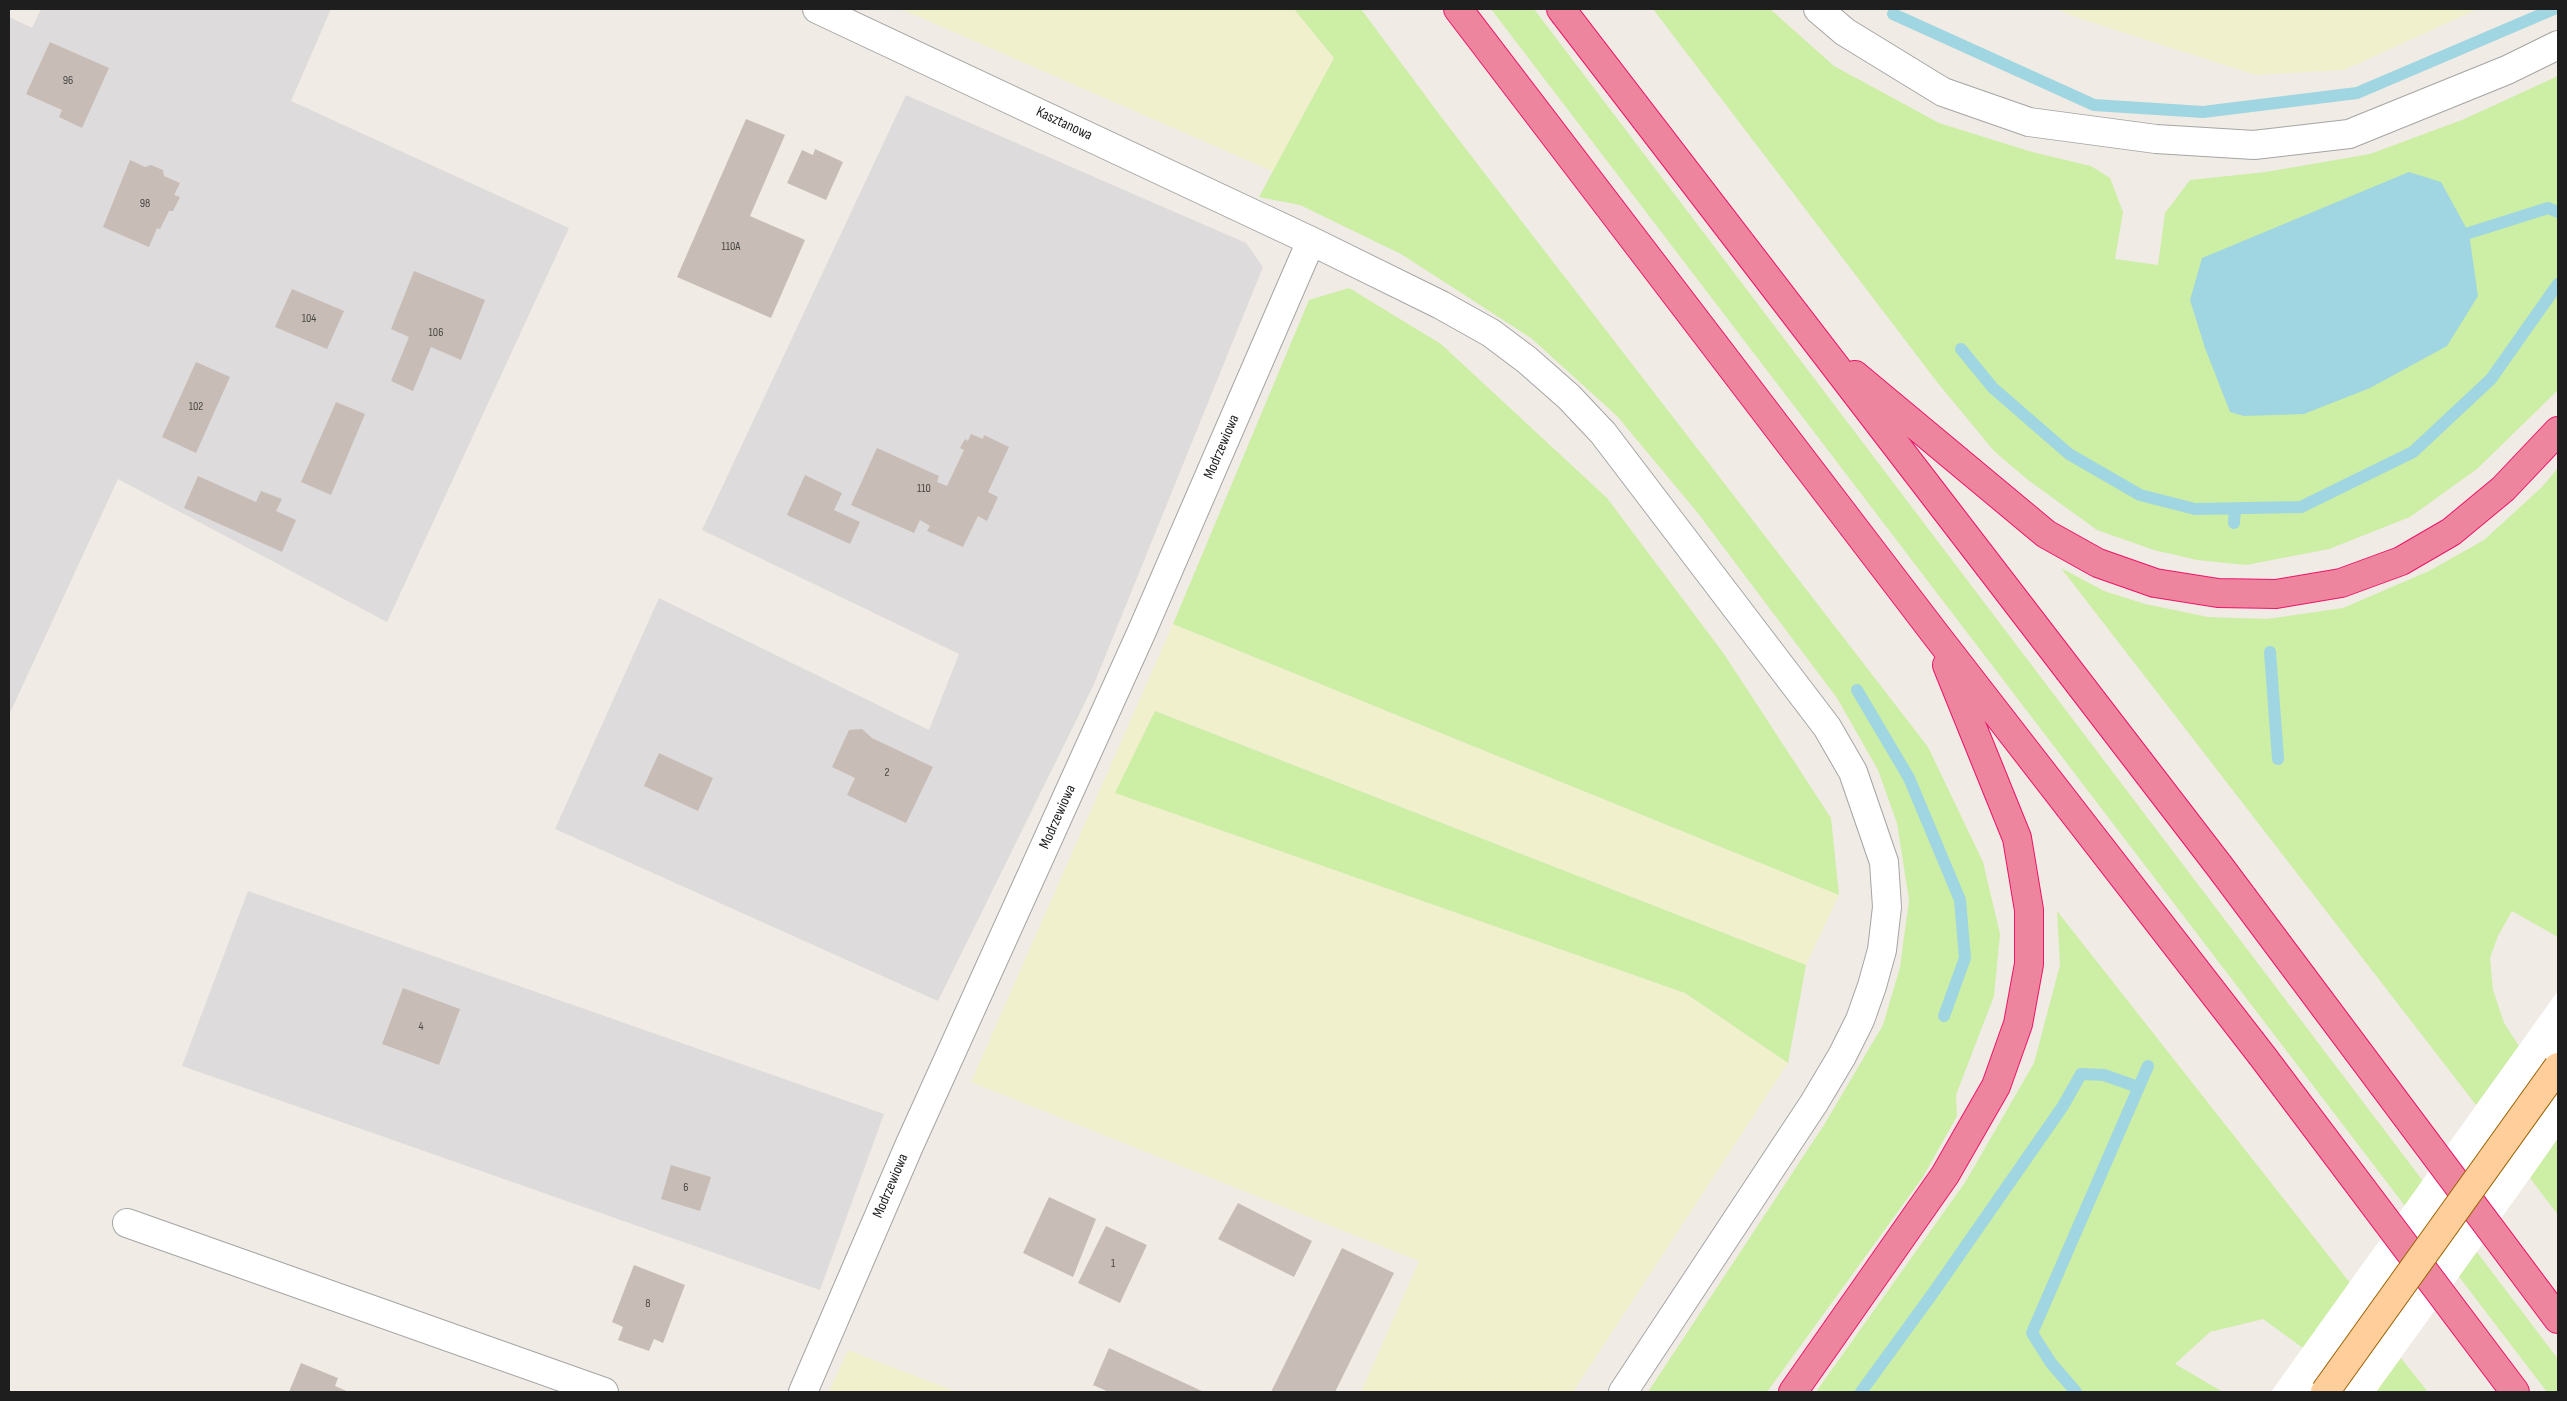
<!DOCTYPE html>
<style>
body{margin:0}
#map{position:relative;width:2567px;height:1401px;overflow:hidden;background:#f0ebe4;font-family:"Sofia Sans Condensed",sans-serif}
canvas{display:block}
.frame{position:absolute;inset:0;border:10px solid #1e1e1e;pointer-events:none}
</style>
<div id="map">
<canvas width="2567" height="1401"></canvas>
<div class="frame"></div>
</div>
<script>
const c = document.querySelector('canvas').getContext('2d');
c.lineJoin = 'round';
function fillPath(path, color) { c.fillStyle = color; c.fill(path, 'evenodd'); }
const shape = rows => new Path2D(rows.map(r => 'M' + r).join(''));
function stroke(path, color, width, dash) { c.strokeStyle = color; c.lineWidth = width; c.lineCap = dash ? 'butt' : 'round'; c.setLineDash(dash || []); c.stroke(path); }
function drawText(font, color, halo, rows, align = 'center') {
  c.font = font + ' "Sofia Sans Condensed",sans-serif'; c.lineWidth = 4; c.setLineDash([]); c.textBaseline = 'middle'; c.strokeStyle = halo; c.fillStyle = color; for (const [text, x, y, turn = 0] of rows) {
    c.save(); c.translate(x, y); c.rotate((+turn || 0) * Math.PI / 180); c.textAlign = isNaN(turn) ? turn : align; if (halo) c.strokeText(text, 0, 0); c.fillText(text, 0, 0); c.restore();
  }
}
fillPath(shape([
 [41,9,331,9,291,101,569,228,387,622,118,479,9,715,9,17,32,28],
 [906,95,1246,243,1263,267,1094,684,938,1001,555,829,659,598,929,730,959,654,702,530],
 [248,891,884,1114,820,1290,182,1066]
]), '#dddbdb');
fillPath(shape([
 [901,9,1294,9,1334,58,1274,172],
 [2056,9,2478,9,2344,70,2256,75,2081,19],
 [1173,624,1839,895,1806,965,1156,711,1116,793,1685,993,1788,1063,1573,1392,1361,1392,1419,1261,971,1082],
 [848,1350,957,1392,829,1392]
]), '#f0f0cd');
fillPath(shape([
 [1294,9,1361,9,1445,122,1928,747,1983,862,2000,934,1994,996,1956,1095,1957,1116,1923,1177,1767,1392,1648,1392,1824,1125,1883,1025,1900,967,1909,900,1897,823,1878,770,1837,698,1697,512,1617,416,1531,338,1401,254,1300,205,1259,197,1334,58],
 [1491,9,1534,9,2558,1359,2558,1392,2547,1392],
 [1653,9,1770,9,1834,66,1939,123,2032,152,2091,166,2110,178,2123,212,2115,259,2158,265,2165,213,2190,180,2266,172,2370,154,2462,120,2558,76,2558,390,2477,469,2410,517,2329,549,2246,565,2197,560,2154,550,2097,530,2028,480,1994,451,1937,382],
 [1349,288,1441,344,1607,498,1724,654,1831,818,1839,895,1173,624,1309,300],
 [2558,468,2558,937,2512,911,2498,936,2490,958,2493,990,2504,1023,2519,1046,2476,1105,2061,568,2104,591,2145,604,2208,617,2267,619,2343,608,2429,571,2484,540,2542,487],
 [1155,711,1806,965,1788,1063,1685,993,1115,793],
 [2057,911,2350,1283,2303,1348,2263,1319,2210,1332,2175,1364,2223,1392,1816,1392,1966,1181,2034,1063,2060,965],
 [2558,1138,2558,1215,2530,1178],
 [2401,1358,2428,1392,2376,1392]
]), '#cdeea5');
fillPath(shape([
 [2409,172,2441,182,2469,233,2478,296,2447,346,2370,388,2304,414,2244,416,2230,412,2205,348,2190,300,2202,258]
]), '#a0d6e1');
fillPath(shape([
 [2558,991,2558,1138,2530,1178,2376,1392,2271,1392]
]), '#fff');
stroke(shape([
 [1893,14,2094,105,2203,112,2357,93,2554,9],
 [2469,233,2548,208,2558,212],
 [1961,349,1993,388,2069,454,2140,495,2195,509,2301,507,2413,452,2491,379,2558,284],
 [2234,523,2235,509],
 [2270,652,2278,759],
 [1857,690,1909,778,1960,900,1965,958,1944,1016],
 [1861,1392,1933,1293,2063,1106,2081,1074,2104,1075,2138,1087],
 [2076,1392,2051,1363,2032,1333,2148,1066]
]), '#a0d6e1', 12);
fillPath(shape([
 [50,42,109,68,82,128,59,117,62,110,26,94],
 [746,119,785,135,750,216,805,240,771,318,677,277],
 [815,149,843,162,826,200,787,183,802,150,813,155],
 [130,160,145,167,151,165,163,170,164,176,180,183,174,195,180,197,173,211,169,211,160,229,157,228,149,247,103,227],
 [414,271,485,300,461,360,431,347,413,391,391,381,409,337,391,329],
 [292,289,344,311,327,349,275,327],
 [196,362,230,377,196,453,162,437],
 [336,402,365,414,331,495,301,482],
 [971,434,983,439,984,435,1009,447,988,492,998,497,987,521,978,516,963,547,927,531,930,526,920,520,914,533,851,505,877,448,939,476,937,482,947,486,964,450,960,448,965,439,968,441],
 [805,475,842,493,834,510,860,522,850,544,787,515],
 [198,476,256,502,261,491,282,499,276,511,296,520,282,552,184,508],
 [862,729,872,738,933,767,906,823,847,795,855,778,832,767,849,730],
 [659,753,713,778,698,811,644,786],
 [403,988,460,1009,439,1065,382,1044],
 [671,1165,711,1177,700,1211,661,1199],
 [1049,1197,1096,1219,1073,1277,1023,1253],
 [1238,1203,1312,1241,1294,1277,1218,1239],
 [1106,1226,1147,1245,1120,1303,1078,1283],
 [1342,1248,1394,1273,1335,1392,1271,1392],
 [634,1265,685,1285,663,1343,654,1339,649,1351,618,1340,623,1327,612,1322],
 [1109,1348,1204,1392,1109,1392,1093,1385],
 [301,1363,338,1378,335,1386,349,1392,289,1392]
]), '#c8bdb6');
const minor = shape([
 [817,9,1311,241,1441,305,1491,333,1527,360,1569,397,1603,433,1827,727,1853,772,1884,862,1887,907,1882,950,1872,986,1860,1020,1842,1056,1814,1103,1623,1392],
 [1818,9,1845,32,1943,92,2029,122,2156,139,2254,145,2349,134,2507,70,2558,45],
 [127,1223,604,1392],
 [803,1392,909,1146,1142,631,1311,241]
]);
const highway = shape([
 [1458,9,1936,635,2263,1057,2515,1392],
 [1561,9,2220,867,2558,1319],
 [1855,375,2046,534,2098,563,2155,583,2218,593,2276,594,2341,583,2401,561,2451,532,2503,489,2558,431],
 [1793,1392,1945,1175,1996,1086,2018,1024,2029,964,2029,910,2017,838,1947,665]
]);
stroke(minor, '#a5a5a5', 30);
stroke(highway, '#e91669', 30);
stroke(minor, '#fff', 28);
stroke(highway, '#ee859e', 28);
const majorBridge = shape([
 [2325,1392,2558,1067]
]);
stroke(majorBridge, '#995f00', 30, []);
stroke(majorBridge, '#ffce9a', 28);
drawText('12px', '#484644', null, [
 ["96",68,81],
 ["98",145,204],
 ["110A",731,247],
 ["104",309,319],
 ["106",436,333],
 ["102",196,407],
 ["110",924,489],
 ["2",887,773],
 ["4",421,1027],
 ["6",686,1188],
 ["1",1113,1264],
 ["8",648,1304]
]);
drawText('15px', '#1e1e1e', '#fff', [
 ["Kasztanowa",1064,124,25],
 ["Modrzewiowa",1222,447,-67],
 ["Modrzewiowa",1058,817,-66],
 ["Modrzewiowa",891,1186,-67]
]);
</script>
